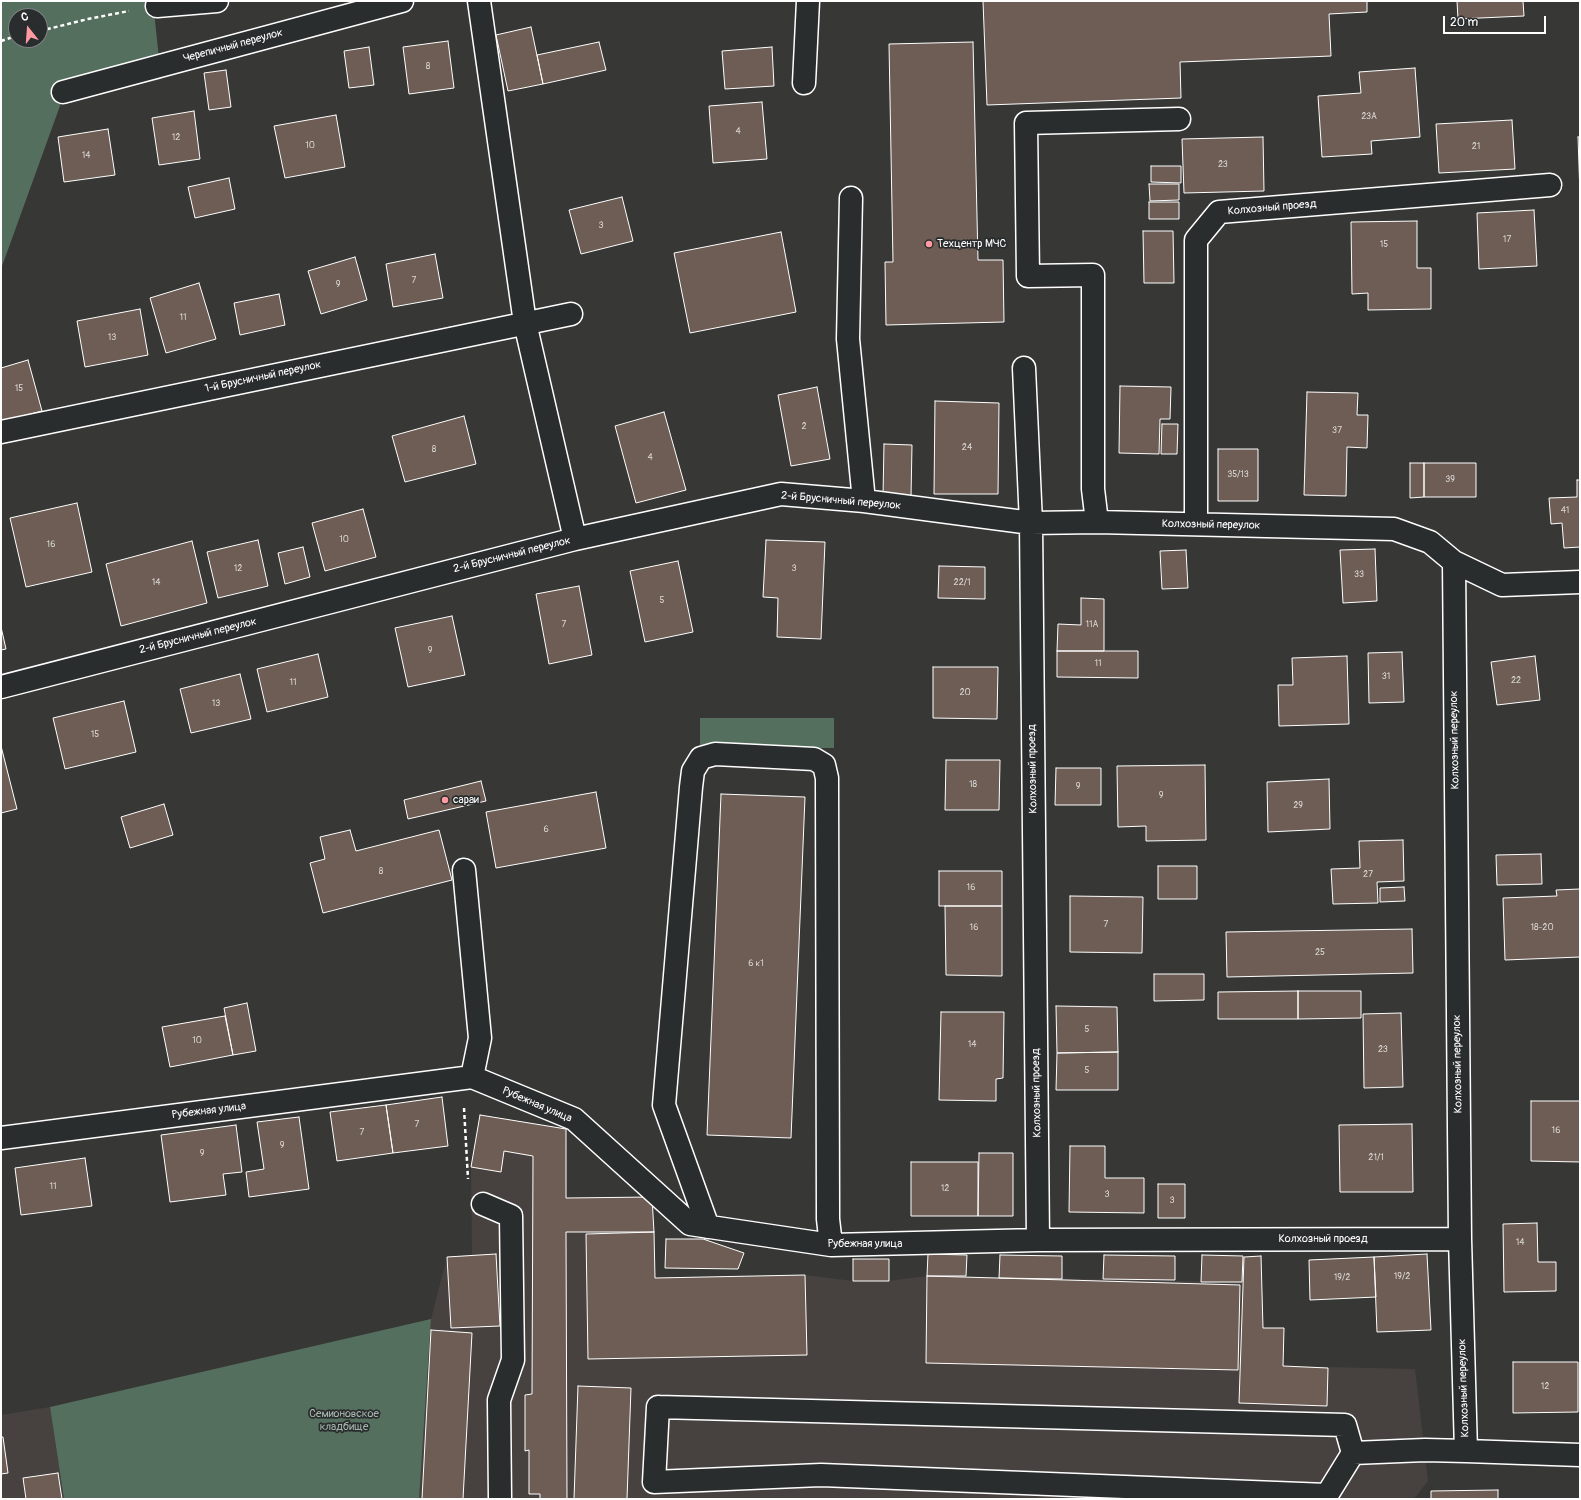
<!DOCTYPE html>
<meta charset="utf-8">
<style>
body{margin:0}
#map{position:relative;width:1581px;height:1500px;overflow:hidden;background:#373736;font-family:Pangolin,sans-serif}
canvas{display:block}
.frame{position:absolute;inset:0;border:2px solid #fff;pointer-events:none}
.north{position:absolute;left:8px;top:8px;width:40px;height:40px;box-sizing:border-box;background:#2a2d2e;border:1px solid #7f8182;border-radius:50%;rotate:343deg;font-size:11px;font-weight:700;line-height:16px;text-align:center;color:#fff}
.north::after{content:'';display:block;margin:auto;width:14px;height:18px;background:#ff9aa2;clip-path:polygon(50% 0,100% 100%,50% 72%,0 100%)}
.scale{position:absolute;left:1443px;top:16px;width:103px;height:18px;box-sizing:border-box;border:2px solid #fff;border-top:0;padding-left:5px;font-size:12px;line-height:14px;white-space:nowrap;color:#fff;-webkit-text-stroke:3px #2a2d2e;paint-order:stroke}
</style>
<div id="map">
<canvas width="1581" height="1500"></canvas>
<div class="frame"></div>
<div class="north">С</div>
<div class="scale">20 m</div>
</div>
<script>
const c = document.querySelector('canvas').getContext('2d');
c.lineJoin = 'round';
function fillPath(path, color) { c.fillStyle = color; c.fill(path, 'evenodd'); }
const shape = rows => new Path2D(rows.map(r => 'M' + r).join(''));
function stroke(path, color, width, dash) { c.strokeStyle = color; c.lineWidth = width; c.lineCap = dash ? 'butt' : 'round'; c.setLineDash(dash || []); c.stroke(path); }
function drawText(font, color, halo, rows, align = 'center') {
  c.font = font + ' Pangolin,sans-serif'; c.lineWidth = 3.5; c.setLineDash([]); c.textBaseline = 'middle'; c.strokeStyle = halo; c.fillStyle = color; for (const [text, x, y, turn = 0] of rows) {
    c.save(); c.translate(x, y); c.rotate((+turn || 0) * Math.PI / 180); c.textAlign = isNaN(turn) ? turn : align; if (halo) c.strokeText(text, 0, 0); c.fillText(text, 0, 0); c.restore();
  }
}
fillPath(shape([
 [480,1115,566,1129,567,1198,652,1197,655,1278,805,1275,853,1281,888,1281,927,1276,1242,1282,1243,1256,1261,1256,1263,1328,1284,1328,1283,1366,1415,1369,1428,1481,1414,1499,419,1499,431,1319,447,1257,472,1255,471,1167],
 [50,1407,64,1499,1,1499,1,1415]
]), '#47423f');
fillPath(shape([
 [1,1,153,1,161,79,61,103,1,269],
 [16,16,40,16,40,40,16,40],
 [700,718,834,718,834,748,700,748],
 [431,1319,419,1499,64,1499,50,1407]
]), '#556f5e');
const building = shape([
 [983,1,1367,1,1367,12,1329,14,1331,56,1180,62,1181,98,987,105,983,1],
 [1457,1,1523,1,1524,16,1458,19,1457,1],
 [531,27,543,84,508,91,496,35,531,27],
 [448,41,454,88,409,94,403,47,448,41],
 [599,42,606,70,543,84,537,55,599,42],
 [973,42,978,260,1003,260,1004,322,886,325,885,262,893,262,889,44,973,42],
 [369,47,374,85,349,88,344,51,369,47],
 [772,47,774,86,725,89,722,51,772,47],
 [1415,68,1420,137,1371,141,1372,154,1322,157,1318,96,1361,93,1359,72,1415,68],
 [226,70,231,107,209,110,204,73,226,70],
 [762,102,767,159,713,163,709,106,762,102],
 [194,111,200,159,159,165,152,118,194,111],
 [336,115,345,167,285,178,274,126,336,115],
 [1512,120,1515,169,1439,173,1436,124,1512,120],
 [108,129,115,175,64,182,58,137,108,129],
 [1263,137,1264,191,1184,193,1182,139,1263,137],
 [1578,137,1580,137,1580,195,1578,137],
 [1151,166,1181,166,1181,183,1151,182,1151,166],
 [229,178,235,209,195,218,188,187,229,178],
 [1149,184,1179,184,1179,200,1150,201,1149,184],
 [622,197,633,241,581,254,569,210,622,197],
 [1149,202,1179,202,1179,219,1149,219,1149,202],
 [1534,210,1537,266,1479,269,1477,213,1534,210],
 [1417,221,1417,268,1431,268,1431,309,1368,310,1368,293,1352,294,1351,222,1417,221],
 [1143,231,1173,231,1174,283,1144,283,1143,231],
 [781,232,796,312,690,333,674,253,781,232],
 [435,254,443,298,393,307,386,264,435,254],
 [355,257,367,300,321,314,308,271,355,257],
 [199,283,216,339,166,353,150,298,199,283],
 [279,294,285,325,240,335,234,303,279,294],
 [140,309,148,355,85,367,77,321,140,309],
 [28,360,42,411,1,422,1,368,28,360],
 [1120,386,1171,387,1170,419,1160,419,1159,454,1119,453,1120,386],
 [817,387,830,459,791,466,778,395,817,387],
 [1307,392,1358,393,1357,415,1368,415,1367,448,1347,447,1346,496,1304,495,1307,392],
 [935,401,999,403,998,494,934,494,935,401],
 [664,412,686,490,636,503,615,426,664,412],
 [464,416,476,464,405,482,392,436,464,416],
 [1162,424,1178,424,1177,454,1161,454,1162,424],
 [884,444,912,445,911,497,883,496,884,444],
 [1218,449,1258,449,1258,501,1218,501,1218,449],
 [1410,463,1424,463,1424,497,1410,498,1410,463],
 [1424,463,1476,463,1476,497,1424,497,1424,463],
 [1577,480,1580,480,1580,547,1564,548,1562,523,1551,524,1549,498,1577,497,1577,480],
 [77,503,92,572,26,587,10,518,77,503],
 [363,509,376,557,325,571,312,523,363,509],
 [258,540,268,586,218,598,207,552,258,540],
 [766,540,825,542,821,639,777,637,778,598,763,597,766,540],
 [192,541,207,603,121,626,106,564,192,541],
 [303,547,310,577,285,584,278,553,303,547],
 [1375,549,1377,601,1343,603,1340,550,1375,549],
 [1186,550,1188,588,1162,589,1160,551,1186,550],
 [678,561,693,632,645,642,630,571,678,561],
 [939,566,985,567,985,599,938,598,939,566],
 [579,586,592,655,549,664,536,594,579,586],
 [1081,598,1104,599,1104,651,1057,651,1058,624,1081,625,1081,598],
 [452,616,465,675,408,687,395,628,452,616],
 [1,627,6,649,1,650,1,627],
 [1057,651,1138,651,1138,678,1057,677,1057,651],
 [1402,652,1404,702,1369,703,1368,653,1402,652],
 [318,654,328,697,267,712,257,669,318,654],
 [1347,656,1349,724,1279,726,1278,685,1293,685,1292,658,1347,656],
 [1535,656,1540,700,1497,705,1491,662,1535,656],
 [933,667,998,667,997,719,933,718,933,667],
 [240,674,251,719,191,733,180,689,240,674],
 [124,701,136,752,65,769,53,718,124,701],
 [1,746,17,809,1,813,1,746],
 [946,760,1000,760,999,810,945,810,946,760],
 [1205,765,1206,840,1146,841,1146,826,1118,827,1117,766,1205,765],
 [1056,768,1101,768,1101,805,1055,805,1056,768],
 [1329,779,1330,829,1268,832,1267,782,1329,779],
 [481,781,486,801,408,819,404,800,481,781],
 [596,792,606,848,496,868,486,812,596,792],
 [721,794,805,797,791,1138,707,1135,721,794],
 [164,804,173,835,130,848,121,817,164,804],
 [350,830,356,851,439,830,452,880,323,913,310,863,325,859,320,837,350,830],
 [1403,840,1404,881,1377,882,1378,903,1333,904,1331,869,1360,868,1359,841,1403,840],
 [1541,854,1542,884,1497,885,1496,855,1541,854],
 [1158,866,1197,866,1197,899,1158,899,1158,866],
 [939,871,1002,871,1002,906,939,906,939,871],
 [1404,887,1405,901,1380,902,1380,888,1404,887],
 [1580,889,1580,957,1505,960,1503,898,1557,896,1556,890,1580,889],
 [1070,896,1143,897,1142,953,1070,952,1070,896],
 [945,906,1002,906,1002,976,946,975,945,906],
 [1412,929,1413,973,1227,977,1226,932,1412,929],
 [1154,974,1204,974,1204,1000,1154,1001,1154,974],
 [1298,991,1298,1019,1218,1019,1218,992,1298,991],
 [1298,991,1361,991,1361,1018,1298,1019,1298,991],
 [247,1003,256,1051,233,1055,224,1008,247,1003],
 [1056,1006,1117,1007,1118,1052,1057,1053,1056,1006],
 [941,1012,1004,1012,1003,1078,996,1079,996,1101,939,1100,941,1012],
 [1401,1013,1403,1087,1364,1088,1363,1014,1401,1013],
 [225,1016,233,1055,170,1067,162,1027,225,1016],
 [1118,1052,1118,1090,1056,1090,1057,1053,1118,1052],
 [442,1097,448,1146,393,1153,386,1105,442,1097],
 [1531,1101,1580,1101,1580,1162,1531,1161,1531,1101],
 [386,1105,393,1153,337,1161,330,1112,386,1105],
 [480,1115,566,1129,566,1198,652,1197,654,1232,566,1232,567,1499,540,1499,540,1494,529,1494,529,1450,525,1451,525,1395,532,1394,533,1156,504,1151,501,1172,471,1167,480,1115],
 [299,1117,309,1189,249,1197,246,1172,264,1169,257,1122,299,1117],
 [1412,1124,1413,1192,1340,1192,1339,1125,1412,1124],
 [236,1125,242,1172,223,1174,226,1195,170,1202,161,1135,236,1125],
 [1070,1146,1105,1146,1105,1178,1144,1178,1144,1213,1069,1212,1070,1146],
 [979,1153,1013,1153,1013,1216,978,1216,979,1153],
 [85,1158,92,1206,21,1215,15,1168,85,1158],
 [911,1162,978,1162,978,1216,911,1216,911,1162],
 [1158,1184,1185,1184,1185,1218,1158,1218,1158,1184],
 [1537,1223,1538,1262,1556,1262,1556,1291,1504,1292,1503,1224,1537,1223],
 [654,1232,655,1278,805,1275,807,1355,588,1359,586,1234,654,1232],
 [666,1239,703,1239,744,1253,738,1269,665,1268,666,1239],
 [496,1254,500,1326,451,1328,447,1257,496,1254],
 [928,1254,967,1255,966,1276,927,1276,928,1254],
 [1427,1254,1431,1330,1377,1332,1374,1257,1427,1254],
 [1000,1255,1062,1256,1062,1279,999,1278,1000,1255],
 [1104,1255,1175,1256,1175,1280,1103,1279,1104,1255],
 [1202,1255,1243,1256,1242,1282,1201,1282,1202,1255],
 [1261,1256,1263,1328,1284,1328,1283,1366,1328,1368,1327,1406,1239,1403,1244,1257,1261,1256],
 [1374,1257,1376,1297,1310,1300,1309,1260,1374,1257],
 [853,1259,889,1259,889,1281,853,1281,853,1259],
 [927,1276,1240,1285,1238,1370,926,1363,927,1276],
 [431,1330,472,1333,463,1499,422,1499,431,1330],
 [1513,1362,1578,1362,1578,1412,1513,1413,1513,1362],
 [578,1386,631,1388,627,1499,574,1499,578,1386],
 [1,1437,3,1437,8,1473,1,1474,1,1437],
 [58,1473,62,1499,26,1499,23,1478,58,1473],
 [1498,1490,1498,1499,1431,1499,1431,1491,1498,1490]
]);
fillPath(building, '#6d5d54');
stroke(building, '#fff', 1);
const minor = shape([
 [479,1,525,323,575,539],
 [157,6,217,1],
 [804,83,808,1],
 [63,92,402,1],
 [851,198,848,339,864,501],
 [1024,368,1031,523,1038,1240,1460,1239],
 [1,432,571,314],
 [1097,522,1093,489,1093,275,1028,276,1026,123,1179,119],
 [1196,524,1196,240,1219,212,1550,185],
 [1454,562,1460,1239,1466,1451,1580,1455],
 [1,687,575,539,781,494,864,501,1031,523,1097,522,1394,529,1430,542,1454,562,1502,585,1580,582],
 [464,870,480,1038,472,1077],
 [1,1138,472,1077,574,1119,690,1224,831,1245,1038,1240],
 [483,1204,511,1216,513,1360,499,1400,500,1499],
 [708,1227,664,1105,691,787,693,771,701,758,715,754,814,759,824,765,827,778,828,1219,831,1245],
 [658,1407,1345,1425,1353,1453,1327,1495,821,1475,654,1482,658,1407],
 [1353,1453,1425,1450,1466,1451]
]);
stroke(minor, '#fff', 25);
stroke(shape([
 [40,31,88,19,129,11],
 [1,41,16,36],
 [464,1108,468,1179]
]), '#fff', 2.5, [4, 3]);
stroke(minor, '#2a2d2e', 22);
for (const [x, y, r, color] of [
 [929,244,4,"#ff9aa2"],
 [445,800,4,"#ff9aa2"]
]) { const dot = new Path2D(); dot.arc(x, y, r, 0, 2 * Math.PI); c.fillStyle = color; c.fill(dot); stroke(dot, '#2a2d2e', 1.5); }
drawText('9px', '#dad6d4', null, [
 ["8",428,67],
 ["23А",1369,117],
 ["4",738,132],
 ["12",176,138],
 ["10",310,146],
 ["21",1476,147],
 ["14",86,156],
 ["23",1223,165],
 ["3",601,226],
 ["17",1507,240],
 ["15",1384,245],
 ["7",414,281],
 ["9",338,285],
 ["11",183,318],
 ["13",112,338],
 ["15",19,389],
 ["2",804,427],
 ["37",1337,431],
 ["24",967,448],
 ["8",434,450],
 ["4",650,458],
 ["35/13",1238,475],
 ["39",1450,480],
 ["41",1565,511],
 ["10",344,540],
 ["16",51,545],
 ["12",238,569],
 ["3",794,569],
 ["33",1359,575],
 ["14",156,583],
 ["22/1",962,583],
 ["5",662,601],
 ["7",564,625],
 ["11А",1092,625],
 ["9",430,651],
 ["11",1098,664],
 ["31",1386,677],
 ["22",1516,681],
 ["11",293,683],
 ["20",965,693],
 ["13",216,704],
 ["15",95,735],
 ["18",973,785],
 ["9",1078,787],
 ["9",1161,796],
 ["29",1298,806],
 ["6",546,830],
 ["8",381,872],
 ["27",1368,875],
 ["16",971,888],
 ["7",1106,925],
 ["16",974,928],
 ["18-20",1542,928],
 ["25",1320,953],
 ["6 к1",756,964],
 ["5",1087,1030],
 ["10",197,1041],
 ["14",972,1045],
 ["23",1383,1050],
 ["5",1087,1071],
 ["7",417,1125],
 ["16",1556,1131],
 ["7",362,1133],
 ["9",282,1146],
 ["9",202,1154],
 ["21/1",1376,1158],
 ["11",53,1187],
 ["12",945,1189],
 ["3",1107,1195],
 ["3",1172,1201],
 ["14",1520,1243],
 ["19/2",1402,1277],
 ["19/2",1342,1278],
 ["12",1545,1387]
]);
drawText('11px', '#fff', '#2a2d2e', [
 ["Черепичный переулок",233,46,-15],
 ["Колхозный проезд",1272,208,-5],
 ["1-й Брусничный переулок",263,377,-12],
 ["2-й Брусничный переулок",841,501,5],
 ["Колхозный переулок",1211,525,1],
 ["2-й Брусничный переулок",512,555,-14],
 ["2-й Брусничный переулок",198,636,-14],
 ["Колхозный переулок",1455,740,-91],
 ["Колхозный проезд",1033,769,-91],
 ["Колхозный переулок",1458,1064,-91],
 ["Колхозный проезд",1037,1093,-91],
 ["Рубежная улица",537,1105,23],
 ["Рубежная улица",209,1111,-7],
 ["Колхозный проезд",1323,1239],
 ["Рубежная улица",865,1244],
 ["Колхозный переулок",1464,1388,-92]
]);
drawText('11px', '#fff', '#2a2d2e', [
 ["Техцентр МЧС",937,244],
 ["сараи",453,800]
], 'left');
drawText('11px', '#aab7ae', '#2a2d2e', [
 ["Семионовское",344,1414],
 ["кладбище",344,1427]
]);
</script>
